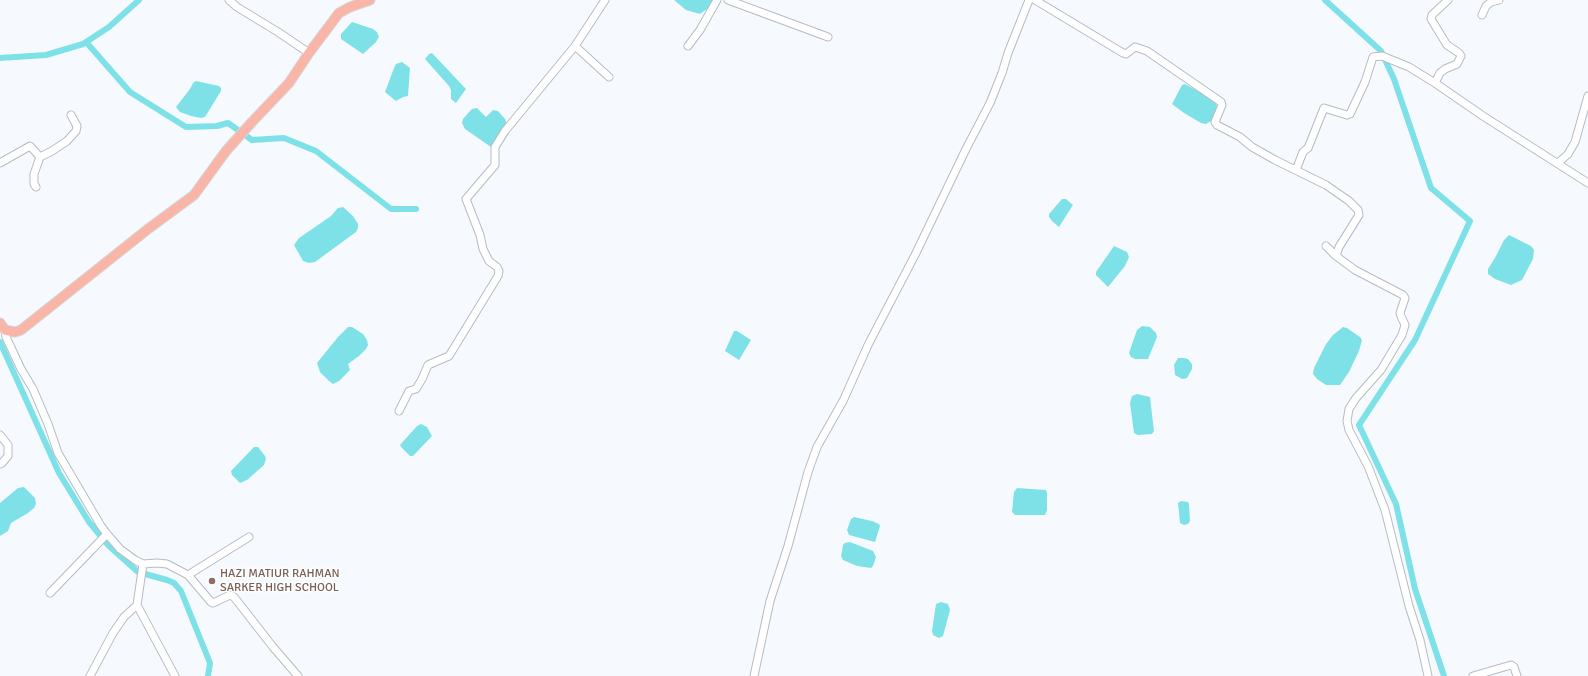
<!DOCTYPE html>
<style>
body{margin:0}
canvas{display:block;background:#f6fafe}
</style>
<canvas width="1588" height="676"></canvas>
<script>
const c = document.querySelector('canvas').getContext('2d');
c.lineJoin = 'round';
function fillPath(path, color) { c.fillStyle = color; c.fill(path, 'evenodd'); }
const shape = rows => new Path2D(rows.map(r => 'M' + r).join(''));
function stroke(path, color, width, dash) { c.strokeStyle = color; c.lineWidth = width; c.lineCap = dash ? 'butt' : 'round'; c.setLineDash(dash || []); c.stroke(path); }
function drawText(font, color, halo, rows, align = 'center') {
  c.font = font + ' Signika,sans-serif'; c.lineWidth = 3; c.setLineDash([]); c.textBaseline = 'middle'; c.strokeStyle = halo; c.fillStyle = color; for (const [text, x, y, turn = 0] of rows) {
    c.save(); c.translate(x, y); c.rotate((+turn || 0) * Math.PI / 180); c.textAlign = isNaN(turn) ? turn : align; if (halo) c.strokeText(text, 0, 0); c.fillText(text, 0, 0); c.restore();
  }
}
fillPath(shape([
 [674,0,715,0,707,9,700,14,686,10],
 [352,22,373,29,377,32,379,37,376,42,363,54,341,39,341,34],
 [432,53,466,89,456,103,451,99,451,90,449,86,425,59,429,54],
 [402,62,410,68,408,96,403,97,396,101,385,92,394,68,396,64],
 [196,81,219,86,221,88,221,91,205,117,201,118,191,116,180,112,176,107,190,89,193,83],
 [1185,84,1207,96,1216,104,1217,106,1211,121,1206,124,1201,123,1184,113,1172,104,1182,85],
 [477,108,486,117,493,110,498,111,505,119,507,124,491,147,465,129,462,123,463,119,469,112,472,109],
 [1062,199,1066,199,1073,205,1059,227,1052,221,1049,217,1049,214],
 [343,207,353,216,358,224,358,228,356,232,315,262,309,263,303,261,294,245,299,238,331,216,338,208],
 [1509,235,1531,246,1534,250,1533,259,1522,280,1511,285,1495,279,1488,274,1488,269,1496,256,1504,240],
 [1114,246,1127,252,1129,257,1125,266,1108,287,1096,275,1096,272],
 [1142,326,1150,327,1156,333,1157,337,1148,359,1135,359,1131,357,1129,353,1137,330],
 [348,327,352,327,363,334,367,340,368,345,366,349,359,356,348,364,350,370,339,381,333,384,329,381,320,372,317,363,338,337],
 [1343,327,1347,328,1360,337,1362,340,1359,351,1349,372,1340,385,1326,385,1317,379,1313,374,1314,368,1326,344,1333,335],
 [734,331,737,331,751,340,739,360,725,351],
 [1178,358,1184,358,1188,359,1192,364,1192,369,1187,378,1182,379,1175,375,1174,365],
 [1137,394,1150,397,1154,431,1152,434,1138,435,1134,433,1130,403,1132,396],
 [421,424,427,427,432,436,413,456,410,456,402,448,400,445,417,426],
 [254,447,258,447,265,456,266,459,264,465,247,480,240,483,232,475,231,471],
 [24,487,35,498,36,504,34,508,28,513,11,523,8,531,0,536,0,503,18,488],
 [1017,488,1046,490,1047,493,1047,510,1045,515,1015,515,1012,512,1014,492],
 [1181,501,1188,502,1189,504,1190,521,1188,524,1184,525,1180,523,1178,503],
 [854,517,872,521,879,524,880,526,875,542,849,535,847,530,851,519],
 [850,542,873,551,876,557,873,566,871,568,857,566,843,560,841,556,843,545,845,543],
 [941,602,948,604,950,610,943,636,939,638,933,635,932,631,936,604]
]), '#7fe1e8');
stroke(shape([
 [1325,0,1381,51,1394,79,1431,188,1470,221,1415,340,1359,425,1396,504,1415,589,1444,676],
 [86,42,130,92,186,127,217,126,228,123,252,140,284,138,316,151,391,209,416,209],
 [0,58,46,55,83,44,109,27,139,0],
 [0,342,59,473,89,522,109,546,138,572,167,580,174,583,181,591,210,663,208,676]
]), '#7fe1e8', 6);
const minor = shape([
 [229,0,237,7,278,32,309,53],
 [728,0,828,37],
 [1035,0,1123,53,1126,54,1135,47,1147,51,1221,102,1222,105,1215,122,1217,125,1240,137,1252,147,1275,160,1326,185,1349,201,1358,210,1359,215,1339,247,1336,256],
 [1482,15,1486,6,1491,2,1499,0],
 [575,46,609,77],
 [688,46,700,30,717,0],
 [1435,83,1440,73,1445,69,1457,64,1461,56,1459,53,1447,45,1431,19,1432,15,1448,0],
 [0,163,30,146,40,157,52,151,67,141,76,131,77,126,71,115],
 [1558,163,1568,154,1575,142,1588,96],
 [1296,170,1303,152,1308,148,1324,108,1347,115,1350,114,1365,82,1373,57,1382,56,1409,67,1435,83,1483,116,1588,183],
 [36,187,34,184,34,174,40,157],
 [1326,246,1336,256,1355,270,1403,295,1405,298,1400,313,1401,316,1405,325,1402,335,1381,370,1356,398,1349,409,1347,421,1349,430,1368,466,1385,510,1409,606,1420,640,1428,676],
 [5,330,6,337,21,369,33,389,48,424,58,453,101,526,107,534,120,549,135,560,143,564,157,563,167,564,188,575,211,602,213,603,230,595,234,597,273,647,298,676],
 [399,411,409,391,416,389,422,379,428,365,449,356,498,276,499,271,497,267,489,261,483,249,480,235,466,199,495,165,495,147,505,131,575,46,605,0],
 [0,435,8,445,8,456,2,463,0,464],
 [143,564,137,605,175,676],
 [188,575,249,537],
 [50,593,107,534],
 [90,676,113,633,124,617,137,605],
 [754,676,770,601,788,546,808,472,817,447,843,401,869,343,915,255,966,149,990,103,1002,73,1008,53,1029,0],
 [1473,676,1511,665,1514,667,1517,676]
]);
const major = shape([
 [0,323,5,330,15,332,21,330,148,229,194,195,226,151,252,122,289,83,309,53,339,13,350,7,370,0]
]);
stroke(minor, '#b5bcc2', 9);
stroke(major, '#d6d7d7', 11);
stroke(minor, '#fff', 7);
stroke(major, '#f9b6a8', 9);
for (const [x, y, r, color] of [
 [212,581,4,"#8d6e63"]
]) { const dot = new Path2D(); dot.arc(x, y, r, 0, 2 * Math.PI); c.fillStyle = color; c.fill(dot); stroke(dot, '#fff', 1.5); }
drawText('12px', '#785e54', '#fff', [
 ["HAZI MATIUR RAHMAN",220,574],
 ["SARKER HIGH SCHOOL",220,588]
], 'left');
</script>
